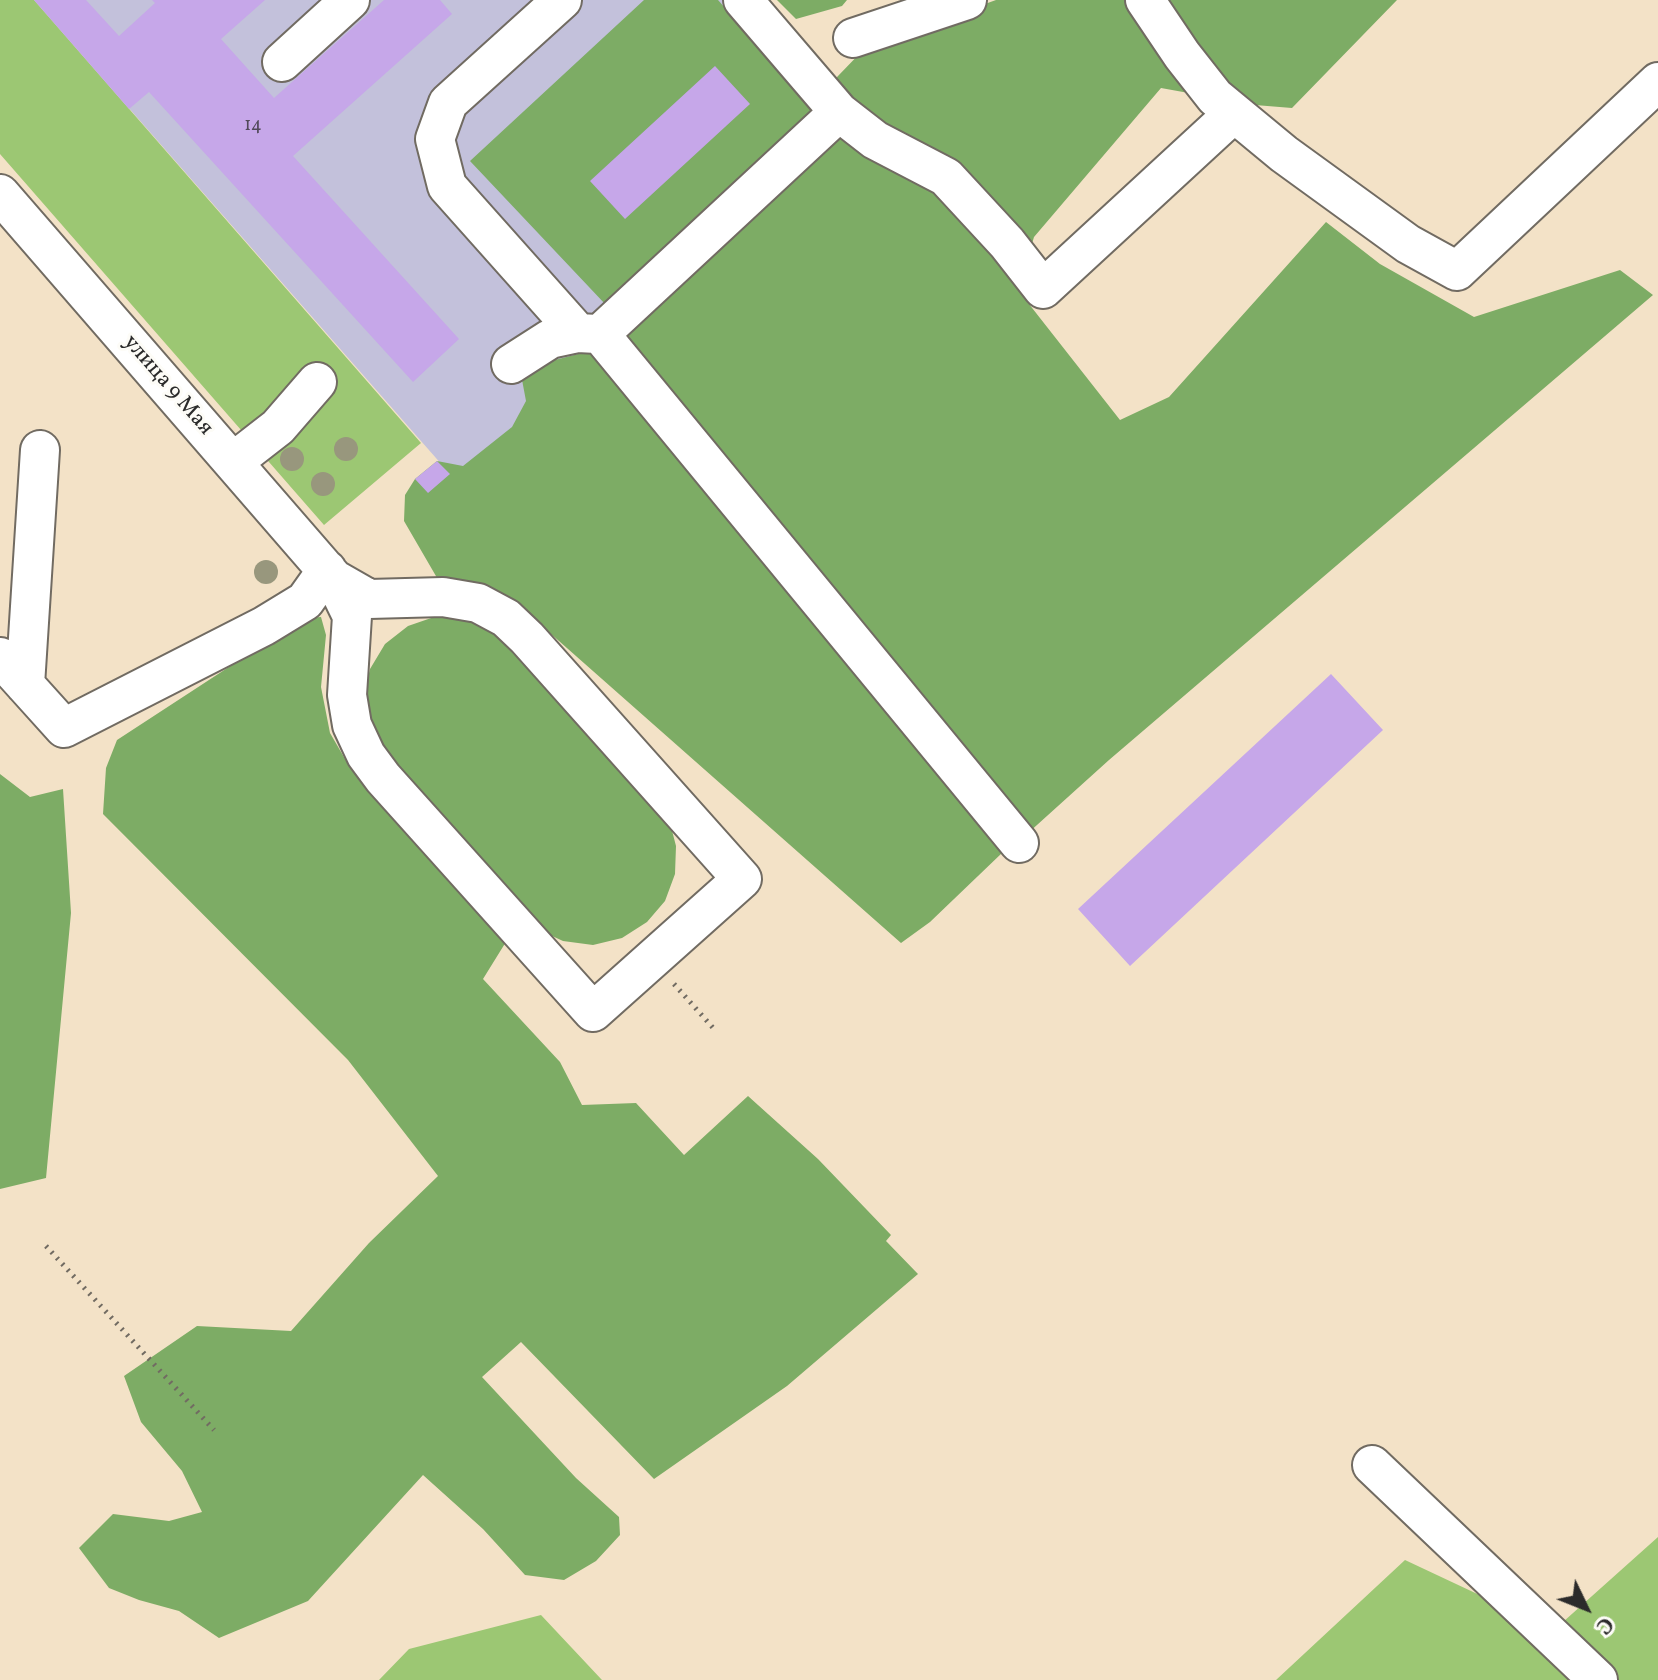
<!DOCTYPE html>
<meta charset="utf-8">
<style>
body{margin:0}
#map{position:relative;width:1658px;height:1680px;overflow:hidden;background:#f3e2c7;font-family:Vollkorn,serif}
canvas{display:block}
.north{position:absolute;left:1546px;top:1568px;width:80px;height:80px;-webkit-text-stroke:6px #fdfcf7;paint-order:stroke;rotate:133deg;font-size:22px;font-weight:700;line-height:32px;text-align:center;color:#2b2b2b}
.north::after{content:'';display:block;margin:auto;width:28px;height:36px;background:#2b2b2b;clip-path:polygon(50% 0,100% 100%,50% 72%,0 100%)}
</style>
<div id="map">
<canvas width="1658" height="1680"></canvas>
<div class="north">С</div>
</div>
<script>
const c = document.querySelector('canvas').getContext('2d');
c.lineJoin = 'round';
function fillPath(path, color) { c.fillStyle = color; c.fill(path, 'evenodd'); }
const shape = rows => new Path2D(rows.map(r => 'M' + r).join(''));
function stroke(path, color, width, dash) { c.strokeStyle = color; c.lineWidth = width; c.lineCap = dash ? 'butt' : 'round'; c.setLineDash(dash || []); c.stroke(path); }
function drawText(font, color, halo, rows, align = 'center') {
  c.font = font + ' Vollkorn,serif'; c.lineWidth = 6; c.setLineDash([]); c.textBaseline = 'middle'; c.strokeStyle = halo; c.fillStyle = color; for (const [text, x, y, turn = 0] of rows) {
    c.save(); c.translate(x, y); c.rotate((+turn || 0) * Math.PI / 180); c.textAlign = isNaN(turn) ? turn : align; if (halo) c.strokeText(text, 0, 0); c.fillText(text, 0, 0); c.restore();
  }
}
fillPath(shape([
 [34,0,766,0,862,109,459,488,450,474]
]), '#c3c1db');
fillPath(shape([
 [0,0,34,0,421,443,324,525,0,154],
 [1658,1537,1658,1680,1276,1680,1405,1560,1554,1630],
 [541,1615,602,1680,379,1680,409,1649]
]), '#9cc773');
fillPath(shape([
 [644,0,718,0,810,105,866,47,996,0,1397,0,1292,108,1255,105,1161,88,1034,237,1018,290,1120,420,1169,397,1326,222,1380,264,1474,317,1620,270,1653,295,1109,760,1027,834,1002,853,930,922,901,943,508,596,440,583,404,521,405,495,415,479,437,461,463,466,512,427,526,401,520,369,578,354,623,323,470,161],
 [777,0,847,0,842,6,796,19],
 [437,616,466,616,494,625,669,819,676,846,675,874,665,901,647,922,622,938,593,945,563,941,537,929,379,754,363,698,370,669,385,644,408,626],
 [321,617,326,635,321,687,330,733,348,764,509,937,483,979,560,1062,582,1105,636,1103,684,1155,748,1096,818,1159,891,1235,886,1241,918,1274,787,1386,654,1479,521,1342,482,1377,576,1478,619,1517,620,1535,596,1561,564,1580,525,1575,483,1529,423,1475,308,1601,219,1638,179,1611,139,1600,109,1588,79,1548,113,1514,169,1521,202,1512,182,1471,141,1422,124,1376,197,1326,291,1331,369,1243,438,1176,348,1060,103,814,106,768,117,740,304,618],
 [0,774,30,797,63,789,71,913,46,1178,0,1189]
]), '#7dac65');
fillPath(shape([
 [34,0,86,0,119,36,155,3,152,0,265,0,221,39,274,98,384,0,440,0,452,14,293,156,459,339,413,382,149,92,129,109],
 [715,66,750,104,625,219,590,181],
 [437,461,450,474,428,493,415,479],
 [1331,674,1383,730,1130,966,1078,909]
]), '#c6a7e9');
const minor = shape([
 [562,0,448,103,435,139,447,186,578,333],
 [743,0,839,112,600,334,1019,843],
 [1145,0,1182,55,1215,97,1284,154,1408,244,1457,271,1658,82],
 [853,38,967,0],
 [282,62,350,0],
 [839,112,875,140,946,177,1007,243,1043,289,1234,113],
 [0,194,334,579],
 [511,364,550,339,578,333,597,334],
 [233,462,278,427,317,382],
 [334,579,369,599,443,597,478,603,506,618,527,638,742,879,593,1012,383,778,366,755,352,725,347,695,352,616,334,579],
 [0,657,64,728,264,626,305,601,327,570],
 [25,685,40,450],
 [1372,1465,1598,1680]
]);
stroke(minor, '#716b62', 42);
stroke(shape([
 [674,984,715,1030],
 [46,1246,214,1430]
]), '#716b62', 5, [2, 6]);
stroke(minor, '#fff', 38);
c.fillStyle = '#98977d';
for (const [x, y] of [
 [346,449],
 [292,459],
 [323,484],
 [266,572]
]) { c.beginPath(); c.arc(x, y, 12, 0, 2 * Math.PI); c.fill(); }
drawText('18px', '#524a5a', null, [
 ["14",253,127]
]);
drawText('22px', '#2b2b2b', '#fdfcf7', [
 ["улица 9 Мая",167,386,49]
]);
</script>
